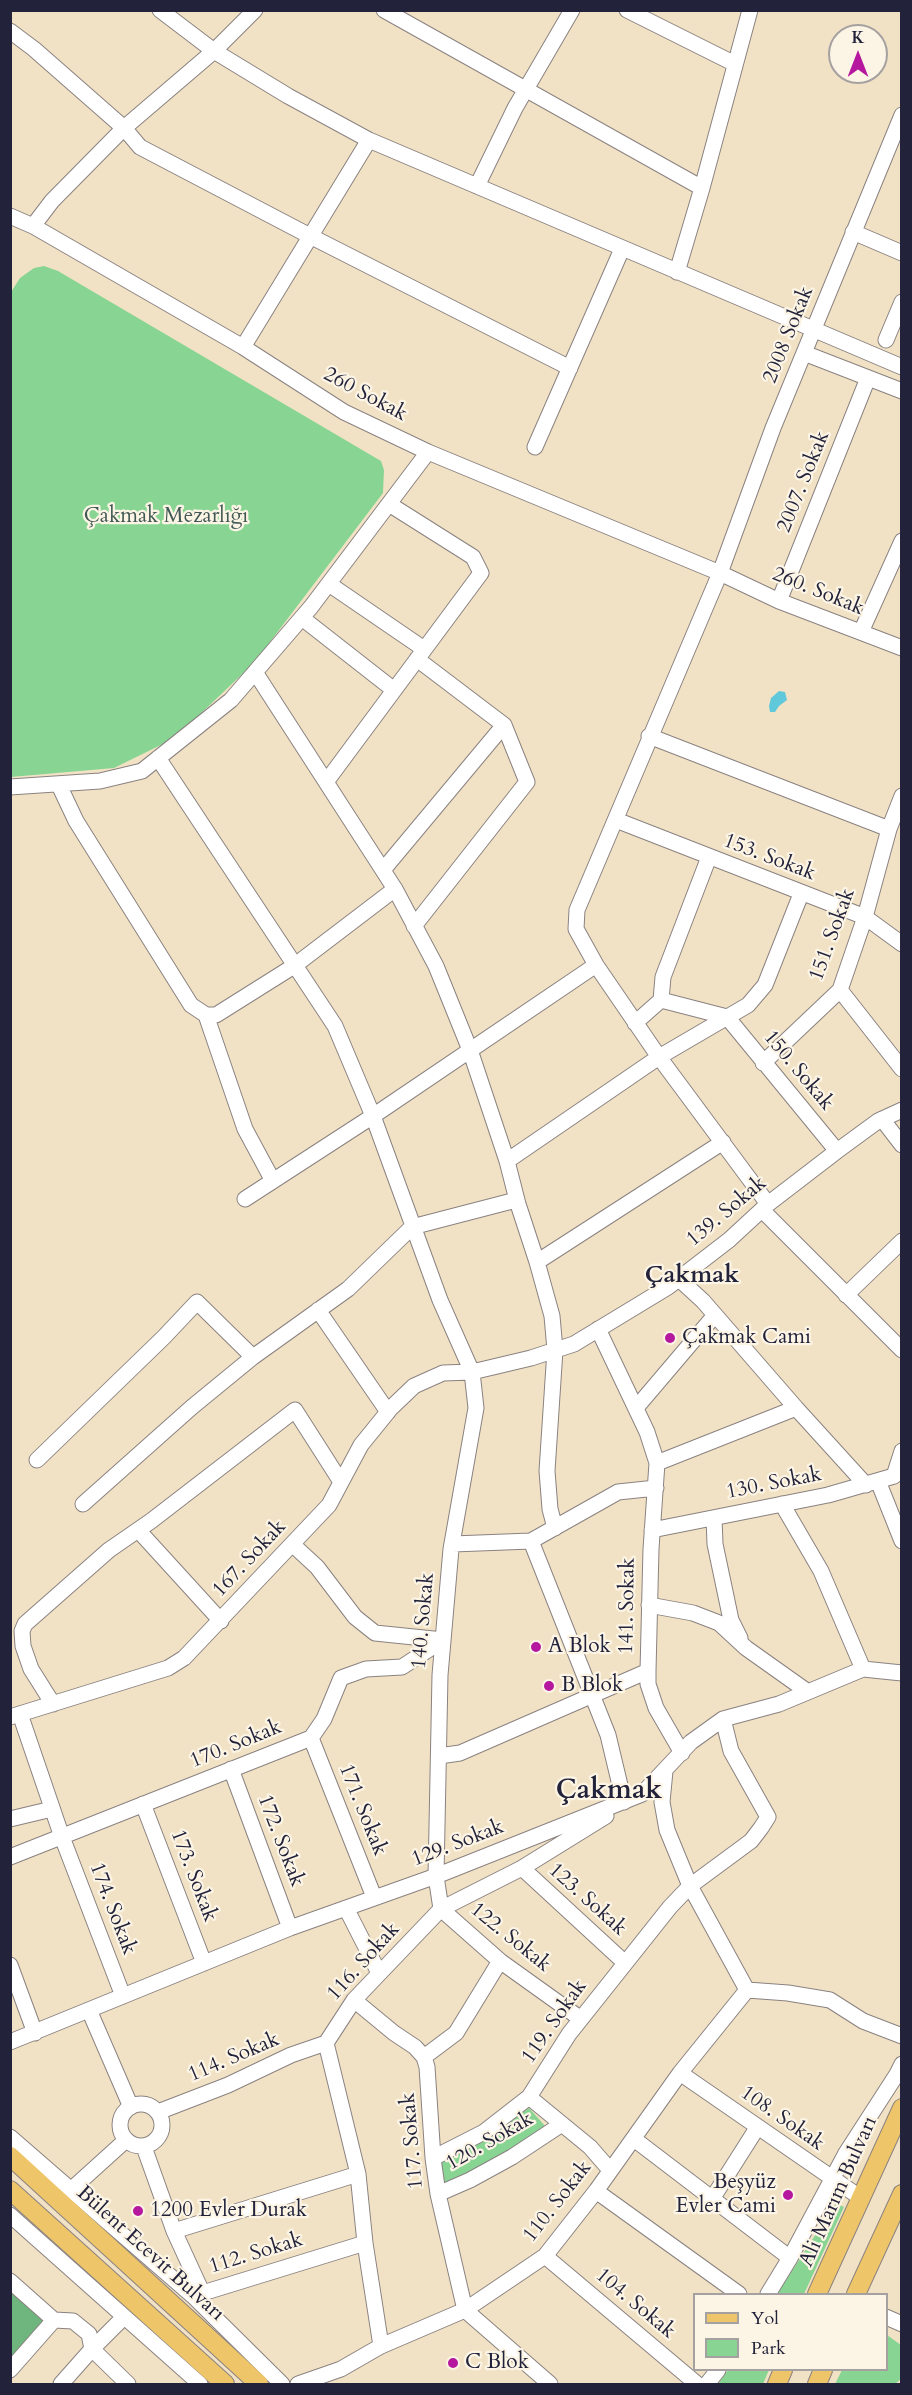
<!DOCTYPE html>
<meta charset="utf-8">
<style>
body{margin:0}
#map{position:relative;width:912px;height:2395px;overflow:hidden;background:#f2e2c5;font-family:Cardo,serif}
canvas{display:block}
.frame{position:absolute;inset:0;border:12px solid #22223b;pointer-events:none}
.legend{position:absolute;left:693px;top:2293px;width:195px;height:78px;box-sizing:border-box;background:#fcf5e5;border:2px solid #a5a1a1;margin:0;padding:8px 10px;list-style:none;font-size:18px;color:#22223b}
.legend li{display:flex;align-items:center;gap:12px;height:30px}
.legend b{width:30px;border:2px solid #a5a1a1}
.north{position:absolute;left:828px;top:24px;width:60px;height:60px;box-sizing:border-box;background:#fcf5e5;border:2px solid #a5a1a1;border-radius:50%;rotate:0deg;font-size:16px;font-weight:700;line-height:24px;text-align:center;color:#22223b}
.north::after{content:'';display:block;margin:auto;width:21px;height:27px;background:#b5179e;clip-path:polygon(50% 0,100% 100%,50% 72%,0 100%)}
</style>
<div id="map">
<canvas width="912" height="2395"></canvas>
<div class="frame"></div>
<ul class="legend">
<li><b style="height:8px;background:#eec569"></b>Yol</li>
<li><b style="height:16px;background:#88d593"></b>Park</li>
</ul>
<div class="north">K</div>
</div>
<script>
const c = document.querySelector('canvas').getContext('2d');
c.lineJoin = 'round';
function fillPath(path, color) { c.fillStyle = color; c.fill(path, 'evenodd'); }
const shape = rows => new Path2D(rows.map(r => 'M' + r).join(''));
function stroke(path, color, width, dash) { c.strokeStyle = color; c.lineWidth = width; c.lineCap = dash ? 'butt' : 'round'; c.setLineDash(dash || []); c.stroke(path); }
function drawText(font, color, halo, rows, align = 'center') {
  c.font = font + ' Cardo,serif'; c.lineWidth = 4.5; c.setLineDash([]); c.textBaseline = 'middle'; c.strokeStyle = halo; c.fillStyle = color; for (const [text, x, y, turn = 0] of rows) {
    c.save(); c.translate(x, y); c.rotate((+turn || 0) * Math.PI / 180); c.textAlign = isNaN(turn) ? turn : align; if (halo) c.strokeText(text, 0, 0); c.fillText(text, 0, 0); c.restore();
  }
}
fillPath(shape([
 [44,266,58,271,381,461,384,470,383,493,254,663,175,738,114,768,11,777,11,292,20,278,34,268],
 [529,2108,546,2127,484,2165,445,2184,439,2162,483,2140],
 [836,2203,844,2207,804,2294,777,2294],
 [887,2335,901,2345,901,2379,895,2384,835,2384,842,2370,886,2370],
 [728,2370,769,2370,763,2384,718,2384]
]), '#88d593');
fillPath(shape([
 [12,2290,46,2320,11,2361,10,2293]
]), '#6eb67d');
fillPath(shape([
 [779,691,785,692,787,700,779,706,775,712,770,712,769,706,771,698]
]), '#5fc8da');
const minor = shape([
 [160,10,214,51,288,96,369,140,902,367],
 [384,10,702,188],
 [627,10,735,64],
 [10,31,34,49,124,128,140,147,310,236,570,368],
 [477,186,515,108,572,10],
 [10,216,33,226,243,347,344,412,428,452,720,573,779,601,902,648],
 [33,226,52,201,124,128,214,51,255,10],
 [853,232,902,253],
 [677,272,702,188,750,10],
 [886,340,902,302],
 [243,347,369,140],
 [804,353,902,391],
 [535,447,622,249],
 [329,584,424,649],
 [779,601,868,378],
 [302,618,394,690],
 [861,632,902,541],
 [255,672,395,889,436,966,470,1050,507,1161,518,1204,537,1262,552,1316,555,1350,547,1471,550,1509,555,1528],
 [649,736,889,829],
 [158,758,335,1026,373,1116,440,1300,472,1372,476,1408,451,1549,440,1675,436,1876,441,1909,500,1961,581,2019],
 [326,782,481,573,473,557,389,504],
 [59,785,76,821,191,1005,206,1015,216,1015,294,966,395,889],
 [10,787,100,781,142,771,231,700,311,607,428,452],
 [616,820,865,917,902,944],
 [383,870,504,725],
 [414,926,527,782,504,725,417,659],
 [840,990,902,1069],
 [661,1000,727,1017],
 [206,1015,245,1129,273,1181],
 [727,1017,837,1151],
 [635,1023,661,1000,663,977,709,857],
 [763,1063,840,990,865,917,889,829,902,796],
 [882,1119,902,1145],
 [507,1161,659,1057,748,1005,765,985,801,894],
 [245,1199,373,1116,596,965],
 [768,1204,659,1057,596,965,576,929,577,910,720,573,773,428,902,115],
 [762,1210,902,1350],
 [537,1262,723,1142],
 [679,1279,703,1301,796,1408,866,1485],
 [846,1295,902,1241],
 [318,1310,388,1412],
 [636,1408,715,1315],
 [37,1460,164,1337,197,1302,253,1357],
 [657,1463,796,1408],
 [894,1476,902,1451],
 [878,1481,902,1541],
 [83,1504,192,1407,253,1357,348,1289,412,1227,516,1200],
 [782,1504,821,1571,863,1669],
 [714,1518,715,1544,731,1620,740,1638],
 [138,1530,221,1621],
 [652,1530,828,1495,894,1476,902,1470],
 [531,1541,608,1735,624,1802],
 [292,1544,317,1567,355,1617,375,1633,443,1640],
 [453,1544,531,1541,618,1492,656,1488],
 [649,1605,693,1613,719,1623,746,1648,808,1692],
 [648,1671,648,1684,656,1708,682,1753],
 [53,1704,31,1669,23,1646,22,1631,25,1624,109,1550,151,1521,295,1410,341,1482],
 [20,1714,62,1837,123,1996],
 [10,1717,168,1668,184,1658,329,1505,361,1445,391,1408,414,1386,443,1373,472,1372,531,1358,574,1344,668,1287,729,1240,768,1204,837,1151,878,1121,902,1110],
 [311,1738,374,1897],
 [439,1756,460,1753,648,1671,651,1549,657,1463,647,1432,598,1329],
 [231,1769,290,1928],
 [665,1771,662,1802,667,1830,690,1886,747,1990,788,1993,830,2000,863,2021,902,2036],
 [143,1804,204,1963],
 [10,1819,52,1809],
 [10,1857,311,1738,324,1719,341,1678,366,1669,402,1667,443,1640],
 [522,1868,624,1962],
 [346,1908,379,1973],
 [10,1965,35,2033],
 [354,2000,394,2033,415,2047,424,2057,427,2067,433,2158,438,2194,465,2310,550,2384],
 [89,2010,131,2107],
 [10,2042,290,1928,436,1876,642,1794,691,1742,723,1719,779,1704,863,1669,902,1673],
 [424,2057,456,2033,500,1961],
 [680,2073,861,2198],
 [529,2097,590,2147,610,2170],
 '120 2125a21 21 0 1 1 42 0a21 21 0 1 1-42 0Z',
 [158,2112,228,2085,291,2055,326,2043],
 [10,2137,193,2296,282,2384],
 [634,2139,790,2258],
 [144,2147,174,2231,202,2292],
 [433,2158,484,2132,529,2097,569,2034,670,1907,690,1886,751,1841,761,1828,768,1817,731,1751,723,1719],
 [596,2191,739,2294],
 [438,2194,470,2180,512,2157,562,2124],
 [63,2197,126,2140],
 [712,2199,757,2128],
 [10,2215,200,2384],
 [174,2231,358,2174],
 [545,2256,697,2384],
 [10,2281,54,2320,73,2321,89,2334,92,2349,128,2384],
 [768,2294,790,2258,846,2153,897,2074,902,2064],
 [193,2296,365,2243],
 [886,2317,902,2324],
 [381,2346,365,2243,358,2174,326,2043,354,2000,441,1909,522,1868,606,1816],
 [10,2370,54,2320],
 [61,2384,92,2349,124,2317],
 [298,2384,341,2369,381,2346,465,2310,545,2256,596,2191,680,2073,747,1990],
 [707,2384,718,2370]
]);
const major = shape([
 [10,2156,259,2384],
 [10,2190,225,2384],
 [817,2294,902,2108],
 [856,2294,902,2194],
 [777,2384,783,2370],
 [817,2384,823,2370]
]);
stroke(minor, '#8a8280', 17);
stroke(major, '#8a8280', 20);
stroke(minor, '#fff', 15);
stroke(major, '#eec569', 18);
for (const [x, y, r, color] of [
 [670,1338,6,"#b5179e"],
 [536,1647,6,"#b5179e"],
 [549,1686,6,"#b5179e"],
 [788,2195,6,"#b5179e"],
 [138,2211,6,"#b5179e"],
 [453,2363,6,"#b5179e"]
]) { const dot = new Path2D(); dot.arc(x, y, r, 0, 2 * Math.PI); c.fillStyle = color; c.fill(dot); stroke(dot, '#fcf5e5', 2); }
drawText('21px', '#22223b', '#fcf5e5', [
 ["2008 Sokak",789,335,-68],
 ["260 Sokak",365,395,28],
 ["2007. Sokak",804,482,-68],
 ["260. Sokak",818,592,22],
 ["153. Sokak",769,858,21],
 ["151. Sokak",833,935,-70],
 ["150. Sokak",798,1071,50],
 ["139. Sokak",727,1212,-40],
 ["130. Sokak",774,1484,-11],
 ["167. Sokak",250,1559,-47],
 ["141. Sokak",628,1606,-89],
 ["140. Sokak",424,1621,-85],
 ["170. Sokak",236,1745,-22],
 ["171. Sokak",362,1810,68],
 ["172. Sokak",280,1841,69],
 ["129. Sokak",458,1844,-21],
 ["173. Sokak",193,1876,69],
 ["123. Sokak",587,1900,42],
 ["174. Sokak",112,1909,69],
 ["122. Sokak",510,1938,39],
 ["116. Sokak",364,1962,-48],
 ["119. Sokak",555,2022,-55],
 ["114. Sokak",234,2058,-23],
 ["108. Sokak",782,2119,35],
 ["117. Sokak",413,2141,-95],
 ["120. Sokak",490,2142,-30],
 ["Ali Marım Bulvarı",839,2192,-66],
 ["110. Sokak",558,2202,-52],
 ["Bülent Ecevit Bulvarı",150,2254,42],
 ["112. Sokak",256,2254,-17],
 ["104. Sokak",635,2304,40]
]);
drawText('21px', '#415855', '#fcf5e5', [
 ["Çakmak Mezarlığı",166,517]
]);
drawText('21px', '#22223b', '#fcf5e5', [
 ["Çakmak Cami",682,1338],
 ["A Blok",548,1647],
 ["B Blok",561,1686],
 ["Beşyüz",776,2183,"right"],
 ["Evler Cami",776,2207,"right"],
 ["1200 Evler Durak",150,2211],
 ["C Blok",465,2363]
], 'left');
drawText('bold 24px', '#22223b', '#fcf5e5', [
 ["Çakmak",692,1276]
]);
drawText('bold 27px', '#22223b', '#fcf5e5', [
 ["Çakmak",609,1792]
]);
</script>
